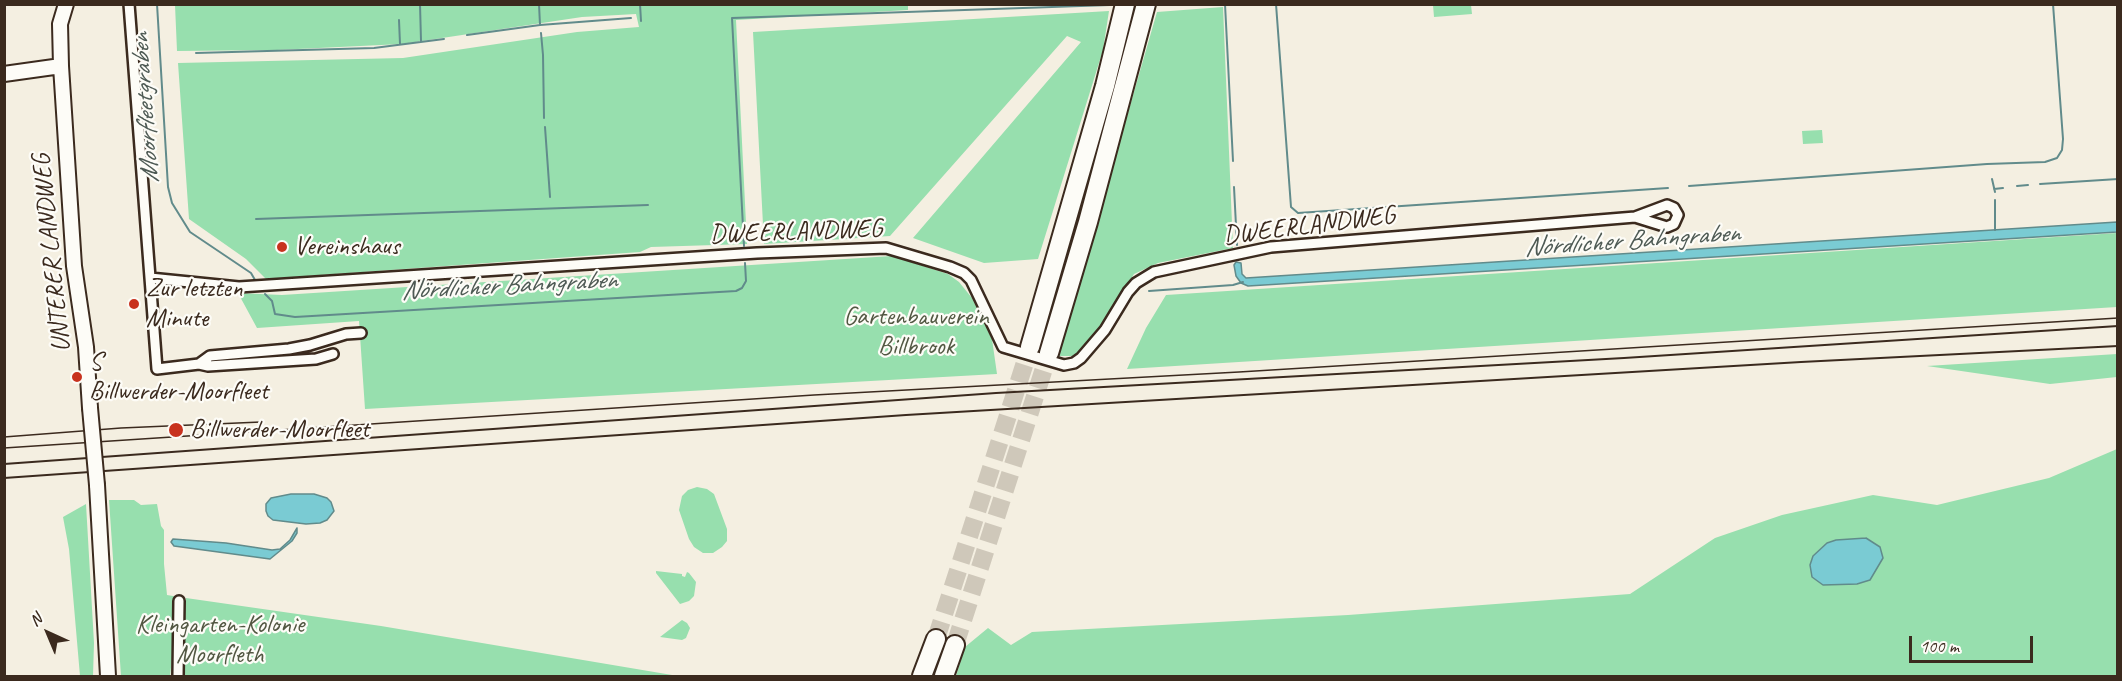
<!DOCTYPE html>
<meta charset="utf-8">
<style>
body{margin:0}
#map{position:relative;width:2122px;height:681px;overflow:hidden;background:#f4efe1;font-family:Caveat,sans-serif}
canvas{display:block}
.frame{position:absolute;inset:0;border:6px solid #3b2a1e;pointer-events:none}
.north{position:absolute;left:18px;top:603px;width:60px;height:60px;-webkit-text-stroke:4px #fdfcf7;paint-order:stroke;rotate:316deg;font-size:16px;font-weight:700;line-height:24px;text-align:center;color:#3b2a1e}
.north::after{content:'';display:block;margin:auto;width:21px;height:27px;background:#3b2a1e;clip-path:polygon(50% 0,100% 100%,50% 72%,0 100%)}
.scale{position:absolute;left:1909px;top:636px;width:124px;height:27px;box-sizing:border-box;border:3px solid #3b2a1e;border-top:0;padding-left:8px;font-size:18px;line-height:21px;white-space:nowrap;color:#3b2a1e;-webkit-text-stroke:4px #fdfcf7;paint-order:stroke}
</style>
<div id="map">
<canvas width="2122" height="681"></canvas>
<div class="frame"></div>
<div class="north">N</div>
<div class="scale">100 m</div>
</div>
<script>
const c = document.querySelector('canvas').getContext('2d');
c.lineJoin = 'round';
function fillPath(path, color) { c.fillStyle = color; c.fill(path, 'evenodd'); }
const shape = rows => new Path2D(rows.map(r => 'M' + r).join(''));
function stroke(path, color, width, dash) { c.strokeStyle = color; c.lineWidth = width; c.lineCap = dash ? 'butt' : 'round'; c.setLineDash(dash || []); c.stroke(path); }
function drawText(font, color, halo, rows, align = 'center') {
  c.font = font + ' Caveat,sans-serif'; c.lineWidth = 4.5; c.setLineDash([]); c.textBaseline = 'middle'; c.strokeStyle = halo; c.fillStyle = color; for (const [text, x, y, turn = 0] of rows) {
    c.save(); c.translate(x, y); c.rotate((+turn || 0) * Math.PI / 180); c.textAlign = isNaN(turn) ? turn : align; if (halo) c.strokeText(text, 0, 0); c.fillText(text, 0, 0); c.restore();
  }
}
fillPath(shape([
 [908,5,908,10,736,20,747,244,651,247,640,252,266,279,246,259,189,219,178,63,403,58,577,32,639,27,636,14,582,17,402,44,277,50,177,51,175,5],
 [1433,5,1471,5,1472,14,1434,17],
 [1223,7,1233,248,1158,263,1134,274,1100,331,1074,356,1058,356,1157,12],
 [1109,11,1103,50,1038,259,984,263,913,238,1081,42,1067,36,890,236,764,244,753,32],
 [1822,130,1823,143,1803,144,1802,131],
 [2117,233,2117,307,1127,369,1146,328,1166,295],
 [892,256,948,274,959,282,972,298,992,339,997,374,365,409,359,321,257,328,238,293,282,295],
 [2117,354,2117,377,2050,384,1927,366],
 [2117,449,2117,676,956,676,965,647,988,628,1011,645,1032,632,1348,615,1630,594,1715,538,1782,515,1873,495,1937,505,2049,478],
 [697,487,707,489,714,494,727,529,727,541,722,547,713,553,703,553,694,547,689,539,679,510,682,496,688,490],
 [109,500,134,500,141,505,157,504,161,526,164,530,164,564,167,595,179,597,170,676,121,676],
 [86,504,94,643,93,676,80,676,69,549,63,517],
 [656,571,682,574,682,576,685,577,687,572,689,573,696,582,694,596,689,601,680,604,656,573],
 [186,598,381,626,678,676,182,676,183,612],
 [682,620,687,623,690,628,686,638,682,640,660,637]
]), '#97dfae');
const water = shape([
 [2117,222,2117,232,1248,286,1241,283,1236,276,1234,265,1236,262,1241,263,1242,274,1246,278,2117,222],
 [291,494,314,494,327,498,331,502,334,511,327,520,320,523,306,524,273,520,268,516,266,511,266,504,271,498,291,494],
 [297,528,297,533,292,541,270,559,174,546,171,542,173,539,226,543,272,550,280,549,290,540,297,528],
 [1866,538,1880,547,1883,558,1870,580,1857,584,1823,585,1812,577,1810,565,1813,556,1827,543,1836,540,1866,538]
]);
fillPath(water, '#7acbd3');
stroke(water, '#618b8b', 1.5);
stroke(shape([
 [157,4,168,187,172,203,190,232,251,273,255,280],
 [420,4,421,41],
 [539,4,540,25],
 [640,4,641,21],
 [1225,4,1233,161],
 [1276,4,1291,207,1298,213,1668,188],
 [399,20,400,44],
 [541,33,543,55,544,118],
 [467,35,540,25,631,18],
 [196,53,374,48,444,39],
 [545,127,550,197],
 [1992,179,1995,192],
 [2040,184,2118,179],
 [1689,186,1987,164,2045,162,2057,158,2062,150,2063,139,2053,4],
 [2017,186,2028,185],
 [1234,187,1237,245],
 [1994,189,2003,188],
 [1995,200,1995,230],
 [256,219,648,205],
 [744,246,732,18,1110,5],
 [1149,291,1233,285,1243,282],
 [265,294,272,301,275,314,295,317,736,291,742,288,746,281,745,263]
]), '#618b8b', 2);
stroke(shape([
 [936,639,1030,347],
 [955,645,1049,353]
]), '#cfc8ba', 18, [18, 9]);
const street = shape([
 [129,4,157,369,199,364,210,356,289,349,310,345,346,334,361,333],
 [150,278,239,287,757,253,886,248,950,267,964,273,971,280,1003,347,1064,365,1074,363,1081,358,1105,330,1128,292,1136,283,1154,272,1271,247,1635,217,1667,205,1674,208,1678,215,1674,224,1667,227,1635,217],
 [199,364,208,366,316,359,333,354],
 [178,676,179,601]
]);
const secondary = shape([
 [66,4,60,24,61,66,74,266,86,347,90,408],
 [4,74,61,66],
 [97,485,108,676]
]);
const highway = shape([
 [1030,347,1105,86,1125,4],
 [1049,353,1088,222,1146,4],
 [922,676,936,639],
 [944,676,955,645]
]);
stroke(street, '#3b2a1e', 14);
stroke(secondary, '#3b2a1e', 18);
stroke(highway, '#3b2a1e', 22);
stroke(street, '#fdfcf7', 9);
stroke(secondary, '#fdfcf7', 14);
stroke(highway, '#fdfcf7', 18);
stroke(shape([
 [4,437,121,428,261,422],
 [4,448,814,395,1239,372,2118,318]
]), '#3b2a1e', 1.5);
stroke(shape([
 [4,464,996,393,1624,358,2118,326],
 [4,478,906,415,1801,362,2118,346]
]), '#3b2a1e', 2);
const secondaryBridge = shape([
 [90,408,97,485]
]);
stroke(secondaryBridge, '#3b2a1e', 18, []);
stroke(secondaryBridge, '#fdfcf7', 14);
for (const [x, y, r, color] of [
 [282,247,6,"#c8321e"],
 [134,304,6,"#c8321e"],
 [77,377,6,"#c8321e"],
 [176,430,8,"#c8321e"]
]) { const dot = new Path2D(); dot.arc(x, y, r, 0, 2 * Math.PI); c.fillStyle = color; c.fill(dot); stroke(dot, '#fdfcf7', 2); }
drawText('26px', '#3b2a1e', '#fdfcf7', [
 ["DWEERLANDWEG",1309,226,-7],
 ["DWEERLANDWEG",796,232,-2],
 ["UNTERER LANDWEG",52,253,-96]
]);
drawText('26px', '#3b2a1e', '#fdfcf7', [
 ["Vereinshaus",294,247],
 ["Zur letzten",146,289],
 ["Minute",146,319],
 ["S",89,362],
 ["Billwerder-Moorfleet",89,392],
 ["Billwerder-Moorfleet",190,430]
], 'left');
drawText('26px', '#525742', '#fdfcf7', [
 ["Gartenbauverein",916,317],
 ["Billbrook",916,347],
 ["Kleingarten-Kolonie",220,625],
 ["Moorfleth",220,655]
]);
drawText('italic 27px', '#4e5a54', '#fdfcf7', [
 ["Moorfleetgraben",146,108,-94],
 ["Nördlicher Bahngraben",1632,241,-4],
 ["Nördlicher Bahngraben",509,286,-3]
]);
</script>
